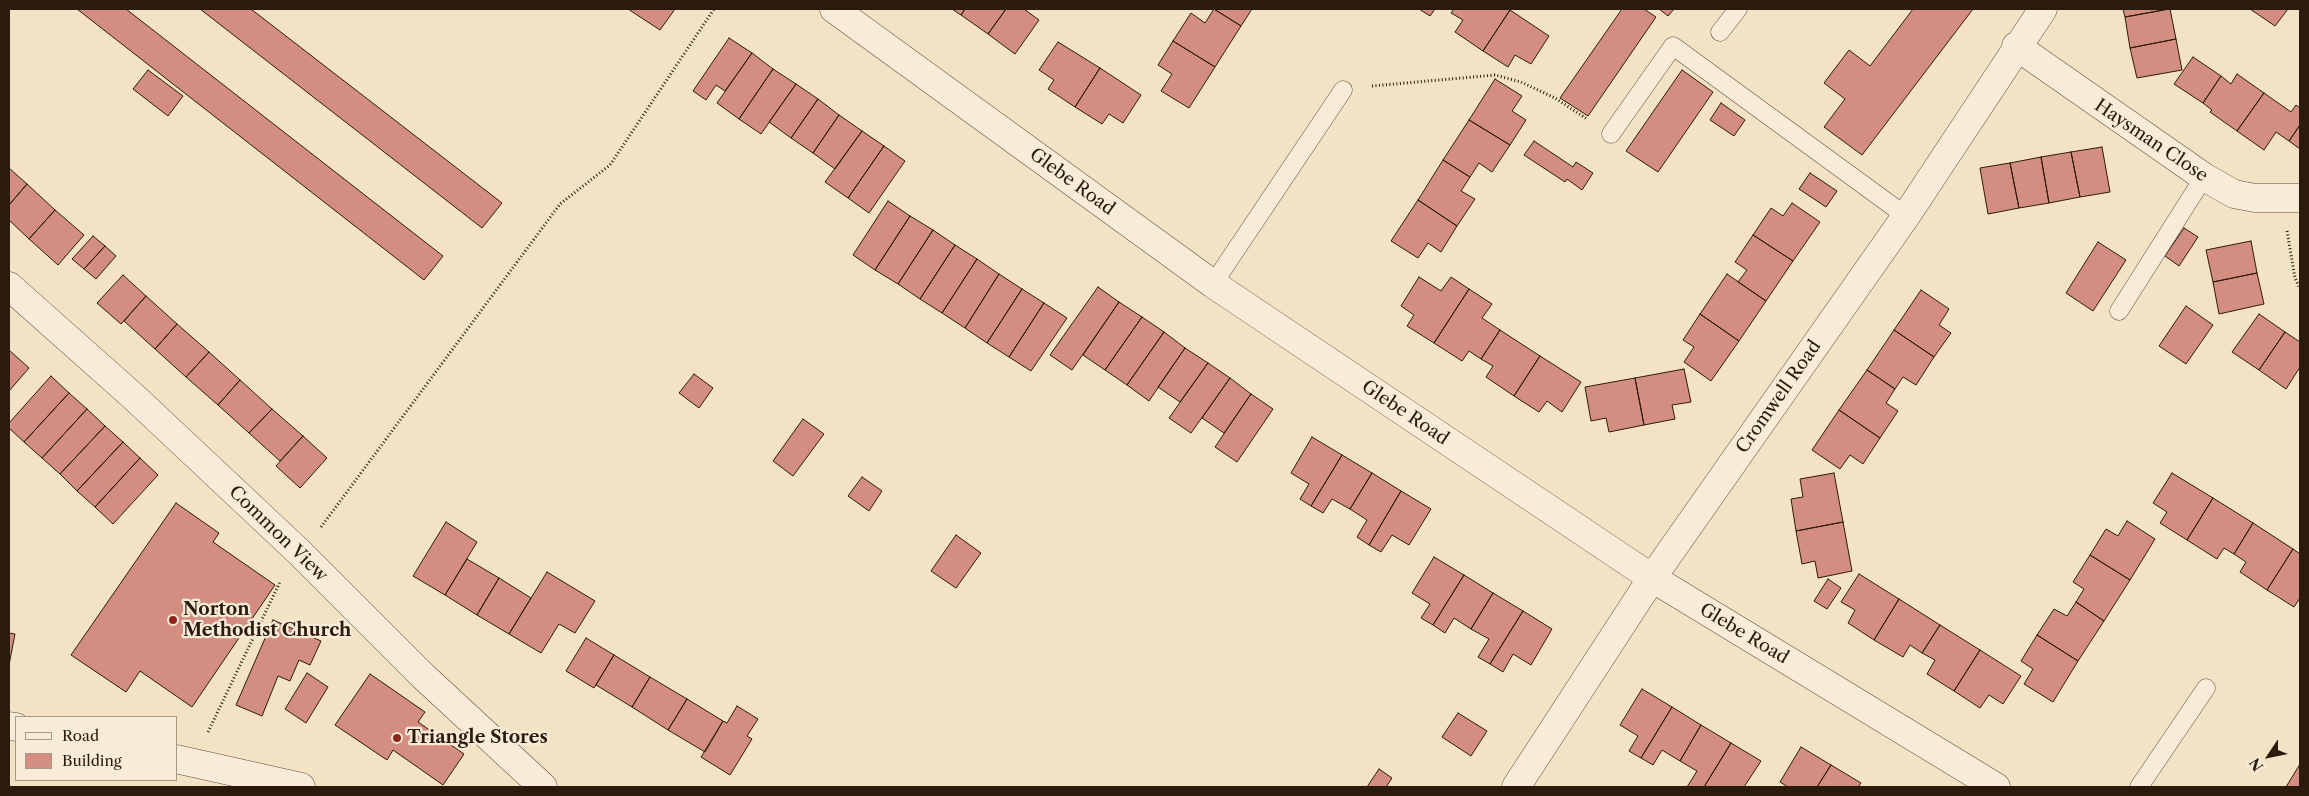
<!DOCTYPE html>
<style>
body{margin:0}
#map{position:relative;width:2309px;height:796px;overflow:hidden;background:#f4e2c4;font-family:"Libre Caslon Text",serif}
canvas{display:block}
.frame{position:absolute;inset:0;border:10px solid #2b1b0c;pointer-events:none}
.legend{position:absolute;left:15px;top:716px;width:162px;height:65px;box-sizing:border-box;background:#f8ecd9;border:1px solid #a69887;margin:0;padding:6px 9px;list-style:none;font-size:15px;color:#2b1b0c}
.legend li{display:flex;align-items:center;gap:10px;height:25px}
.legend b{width:25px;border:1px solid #a69887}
.north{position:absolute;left:2244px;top:731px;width:50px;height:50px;-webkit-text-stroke:4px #f8ecd9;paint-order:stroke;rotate:236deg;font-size:14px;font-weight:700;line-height:20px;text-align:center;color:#2b1b0c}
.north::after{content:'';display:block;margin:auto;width:18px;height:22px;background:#2b1b0c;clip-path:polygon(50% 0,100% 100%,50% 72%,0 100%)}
</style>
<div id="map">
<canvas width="2309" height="796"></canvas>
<div class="frame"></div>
<ul class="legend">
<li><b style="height:6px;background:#f8ecd9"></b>Road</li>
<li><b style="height:14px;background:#d48e81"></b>Building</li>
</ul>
<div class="north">N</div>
</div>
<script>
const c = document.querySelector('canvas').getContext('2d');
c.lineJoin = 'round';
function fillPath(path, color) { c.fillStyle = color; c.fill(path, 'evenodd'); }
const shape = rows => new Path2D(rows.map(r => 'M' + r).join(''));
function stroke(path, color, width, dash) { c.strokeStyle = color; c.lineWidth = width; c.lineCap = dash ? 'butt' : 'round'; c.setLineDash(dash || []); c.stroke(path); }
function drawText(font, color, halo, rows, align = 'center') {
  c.font = font + ' "Libre Caslon Text",serif'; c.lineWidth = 4.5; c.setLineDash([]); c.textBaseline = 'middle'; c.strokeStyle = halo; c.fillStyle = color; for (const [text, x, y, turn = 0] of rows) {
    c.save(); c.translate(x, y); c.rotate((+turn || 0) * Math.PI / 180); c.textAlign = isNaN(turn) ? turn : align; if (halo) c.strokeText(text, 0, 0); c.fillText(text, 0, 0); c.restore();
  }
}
const building = shape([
 [77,9,126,9,443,256,424,280,77,9],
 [200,9,251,9,502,203,482,228,200,9],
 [628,9,675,9,660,30,628,9],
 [952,9,965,9,961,15,952,9],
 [965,9,1006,9,988,34,961,15,965,9],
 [1006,9,1024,9,1039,20,1015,54,988,34,1006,9],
 [1214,9,1241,26,1215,67,1173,41,1191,13,1205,23,1214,9],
 [1214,9,1252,9,1241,26,1214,9],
 [1419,9,1435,9,1430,16,1419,9],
 [1454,9,1508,9,1510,10,1483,51,1455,32,1463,20,1451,13,1454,9],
 [1622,9,1644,9,1656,17,1588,116,1560,98,1622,9],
 [1659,9,1674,9,1668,16,1659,9],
 [1913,9,1973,9,1862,155,1824,127,1845,99,1824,83,1849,50,1870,66,1913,9],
 [2123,9,2168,9,2125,17,2123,9],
 [2170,9,2176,39,2130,48,2125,17,2170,9],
 [2250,9,2288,9,2275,26,2250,9],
 [1510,10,1549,36,1531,64,1515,55,1508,67,1483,51,1510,10],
 [729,38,752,53,725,91,716,85,706,100,693,91,729,38],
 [2176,39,2182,70,2137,78,2130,48,2176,39],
 [1173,41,1215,67,1189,108,1161,91,1172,74,1158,65,1173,41],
 [1058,42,1100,68,1075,107,1048,89,1054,80,1039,70,1058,42],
 [752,53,773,69,739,119,717,103,752,53],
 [2193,57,2221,76,2203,103,2174,84,2193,57],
 [1100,68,1141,95,1123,123,1109,114,1102,124,1075,107,1100,68],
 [773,69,796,84,761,134,739,119,773,69],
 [148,70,183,96,168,116,133,89,148,70],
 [1682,70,1713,92,1658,172,1626,151,1682,70],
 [2237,74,2264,93,2237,131,2210,112,2212,110,2203,103,2221,76,2231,84,2237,74],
 [1495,79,1522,96,1512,111,1526,120,1510,145,1469,120,1495,79],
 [796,84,818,99,791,138,769,122,796,84],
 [2264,93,2291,112,2296,105,2300,108,2300,125,2289,141,2276,132,2264,150,2237,131,2264,93],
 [818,99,839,115,813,153,791,138,818,99],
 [1721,103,1745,120,1734,136,1710,120,1721,103],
 [839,115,862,131,835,169,813,153,839,115],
 [1469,120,1510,145,1492,172,1479,163,1470,177,1443,160,1469,120],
 [2300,125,2300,149,2289,141,2300,125],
 [862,131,884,146,848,198,825,182,862,131],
 [1534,141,1573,167,1576,162,1593,173,1582,190,1567,179,1565,182,1524,155,1534,141],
 [884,146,905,161,869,213,848,198,884,146],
 [2102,147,2110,192,2080,197,2071,152,2102,147],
 [2071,152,2080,197,2049,203,2041,157,2071,152],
 [2041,157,2049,203,2019,208,2010,163,2041,157],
 [1443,160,1470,177,1461,191,1475,199,1457,226,1418,200,1443,160],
 [2010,163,2019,208,1988,214,1980,168,2010,163],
 [9,168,27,184,9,205,9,168],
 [1810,173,1837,191,1826,207,1799,189,1810,173],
 [27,184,55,210,29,239,9,220,9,205,27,184],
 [1418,200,1457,226,1441,252,1428,243,1418,258,1391,241,1418,200],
 [888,201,910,216,875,270,853,255,888,201],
 [1792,203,1820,222,1793,261,1753,235,1771,208,1783,216,1792,203],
 [55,210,84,235,58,265,29,239,55,210],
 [910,216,933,230,898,284,875,270,910,216],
 [2184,228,2198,237,2179,266,2165,256,2184,228],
 [933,230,955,245,920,299,898,284,933,230],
 [1753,235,1793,261,1766,301,1738,282,1747,270,1735,262,1753,235],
 [93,236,105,246,84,269,72,259,93,236],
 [2251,241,2257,273,2213,282,2206,250,2251,241],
 [2098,242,2126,260,2093,311,2066,293,2098,242],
 [955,245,977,259,942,313,920,299,955,245],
 [105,246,116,256,96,279,84,269,105,246],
 [977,259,999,274,965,328,942,313,977,259],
 [2257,273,2264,304,2219,314,2213,282,2257,273],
 [999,274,1022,289,987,343,965,328,999,274],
 [1727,274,1766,301,1739,341,1700,314,1727,274],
 [123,275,146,296,121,324,97,303,123,275],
 [1419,277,1441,291,1451,277,1469,289,1434,343,1407,326,1414,315,1401,306,1419,277],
 [1098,287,1119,302,1072,370,1050,355,1098,287],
 [1022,289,1044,303,1009,357,987,343,1022,289],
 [1469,289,1492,304,1482,318,1500,330,1481,359,1469,351,1462,361,1434,343,1469,289],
 [1921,290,1949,309,1939,325,1951,333,1934,357,1894,330,1921,290],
 [146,296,177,324,155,349,124,321,146,296],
 [1119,302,1142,317,1105,370,1083,355,1119,302],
 [1044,303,1067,318,1031,371,1009,357,1044,303],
 [2186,306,2213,325,2186,364,2159,346,2186,306],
 [1700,314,1739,341,1711,381,1684,362,1694,347,1683,340,1700,314],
 [2259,314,2285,332,2259,370,2232,352,2259,314],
 [1142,317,1164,332,1127,385,1105,370,1142,317],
 [177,324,209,352,186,377,155,349,177,324],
 [1500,330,1540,356,1514,396,1486,377,1493,366,1481,359,1500,330],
 [1894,330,1934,357,1916,385,1903,377,1895,389,1867,370,1894,330],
 [1164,332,1185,348,1149,401,1127,385,1164,332],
 [2285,332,2300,342,2300,367,2286,389,2259,370,2285,332],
 [1185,348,1208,363,1180,402,1158,387,1185,348],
 [9,350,29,368,9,391,9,350],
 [209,352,240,380,218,405,186,377,209,352],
 [1540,356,1581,382,1562,412,1547,401,1539,412,1514,396,1540,356],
 [1208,363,1230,378,1191,433,1169,418,1208,363],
 [1684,369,1691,402,1672,405,1675,419,1644,425,1635,378,1684,369],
 [1867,370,1895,389,1886,403,1898,411,1880,438,1839,410,1867,370],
 [694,374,713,388,699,408,679,393,694,374],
 [51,376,69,393,24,442,9,428,9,423,51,376],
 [1230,378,1251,394,1224,433,1202,418,1230,378],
 [1635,378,1644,425,1609,432,1606,418,1591,421,1585,387,1635,378],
 [240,380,272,409,249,433,218,405,240,380],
 [69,393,87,409,42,458,24,442,69,393],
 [1251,394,1273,409,1237,462,1215,447,1251,394],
 [87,409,105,426,60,474,42,458,87,409],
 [272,409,303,436,280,461,249,433,272,409],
 [1839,410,1880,438,1863,464,1850,455,1840,469,1812,450,1839,410],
 [803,419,824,434,793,476,773,461,803,419],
 [105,426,123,442,77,491,60,474,105,426],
 [303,436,327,458,300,488,276,466,303,436],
 [1312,437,1342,455,1311,506,1300,499,1309,484,1291,473,1312,437],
 [123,442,140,458,95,507,77,491,123,442],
 [1342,455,1372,473,1350,509,1332,499,1323,513,1311,506,1342,455],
 [140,458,158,475,113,524,95,507,140,458],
 [1372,473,1401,491,1369,545,1357,537,1367,520,1350,509,1372,473],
 [1834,473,1843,522,1796,531,1791,499,1803,497,1800,479,1834,473],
 [2172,473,2213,498,2187,540,2160,523,2167,512,2153,503,2172,473],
 [862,477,882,491,869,511,848,496,862,477],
 [1401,491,1431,509,1409,545,1392,535,1381,552,1369,545,1401,491],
 [2213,498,2253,523,2234,554,2224,548,2217,559,2187,540,2213,498],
 [176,503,219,533,213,542,275,585,192,707,140,671,126,692,71,655,176,503],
 [2127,521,2155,539,2130,580,2090,555,2106,529,2118,536,2127,521],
 [446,522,477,542,445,595,413,576,446,522],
 [1843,522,1852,571,1818,578,1815,561,1802,564,1796,531,1843,522],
 [2253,523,2293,549,2267,590,2240,572,2246,562,2234,554,2253,523],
 [956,535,981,553,956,588,931,571,956,535],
 [2293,549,2300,554,2300,598,2294,607,2267,590,2293,549],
 [2090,555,2130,580,2104,621,2076,602,2084,589,2073,582,2090,555],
 [1434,557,1464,575,1433,625,1421,618,1430,604,1412,593,1434,557],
 [467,559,499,578,477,615,445,595,467,559],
 [547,572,595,601,575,633,559,624,541,653,509,634,547,572],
 [1859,574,1899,599,1874,640,1848,623,1855,610,1841,602,1859,574],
 [1464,575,1493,593,1471,629,1454,618,1445,633,1433,625,1464,575],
 [499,578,531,598,509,634,477,615,499,578],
 [1828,579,1841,588,1827,609,1814,601,1828,579],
 [1493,593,1523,611,1490,664,1478,657,1489,639,1471,629,1493,593],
 [1899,599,1940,625,1922,653,1910,645,1903,657,1874,640,1899,599],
 [2076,602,2104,621,2078,661,2037,635,2054,609,2067,616,2076,602],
 [1523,611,1552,629,1531,665,1513,654,1503,672,1490,664,1523,611],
 [273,620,321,641,310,665,299,660,290,681,278,676,262,716,236,705,273,620],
 [1940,625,1980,650,1954,691,1927,674,1935,660,1922,653,1940,625],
 [9,633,15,634,9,665,9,633],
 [2037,635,2078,661,2053,702,2024,684,2033,669,2021,661,2037,635],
 [586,638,614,655,594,688,566,671,586,638],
 [1980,650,2021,676,2003,704,1989,695,1980,708,1954,691,1980,650],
 [614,655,650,677,632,707,596,685,614,655],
 [307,673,328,687,306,723,285,709,307,673],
 [370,674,425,712,418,722,464,754,443,785,393,750,387,760,335,725,370,674],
 [650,677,687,699,668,730,632,707,650,677],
 [1642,689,1672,707,1641,758,1629,751,1638,736,1620,725,1642,689],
 [687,699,723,721,705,752,668,730,687,699],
 [737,706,758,719,747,736,752,739,730,775,701,757,723,721,727,723,737,706],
 [1672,707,1701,725,1680,761,1662,750,1653,765,1641,758,1672,707],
 [1458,713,1487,731,1471,756,1442,737,1458,713],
 [1701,725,1731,743,1704,787,1687,787,1697,771,1680,761,1701,725],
 [1731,743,1761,761,1744,787,1704,787,1731,743],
 [1801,747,1831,765,1817,787,1788,787,1780,782,1801,747],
 [2300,764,2300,787,2286,787,2300,764],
 [1831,765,1861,783,1858,787,1817,787,1831,765],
 [1379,769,1392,778,1386,787,1367,787,1379,769]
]);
fillPath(building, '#d48e81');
stroke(building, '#2b1b0c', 1);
const service = shape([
 [1720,32,1738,9],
 [1611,134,1673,46,1906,216],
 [1213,284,1343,90],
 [2119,311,2204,177],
 [2139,787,2206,688]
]);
const minor = shape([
 [834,9,1213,284,1652,578,1996,787],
 [2016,46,2204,177,2234,194,2255,198,2300,198],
 [9,286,135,398,299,552,423,676,543,787],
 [9,726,16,727],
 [176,759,301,787],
 [1516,787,1652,578,1906,216,2043,9]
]);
stroke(service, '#5d4d3a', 19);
stroke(minor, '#5d4d3a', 29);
stroke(shape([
 [1372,86,1495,75,1521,82,1555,98,1587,119],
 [2287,231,2295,278,2300,289],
 [321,527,560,204,610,165,714,9],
 [208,732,280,582]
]), '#2b1b0c', 3, [1, 2.5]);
stroke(service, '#f8ecd9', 18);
stroke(minor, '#f8ecd9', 28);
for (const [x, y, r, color] of [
 [173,620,5,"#8f2418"],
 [397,738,5,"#8f2418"]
]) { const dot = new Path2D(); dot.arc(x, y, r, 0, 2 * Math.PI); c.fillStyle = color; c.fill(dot); stroke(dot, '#f8ecd9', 2); }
drawText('18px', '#2b1b0c', '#f8ecd9', [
 ["Haysman Close",2151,141,34],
 ["Glebe Road",1072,182,36],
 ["Cromwell Road",1779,397,-55],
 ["Glebe Road",1405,413,34],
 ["Common View",278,534,44],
 ["Glebe Road",1744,634,31]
]);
drawText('bold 18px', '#2b1b0c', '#f8ecd9', [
 ["Norton",183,610],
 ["Methodist Church",183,631],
 ["Triangle Stores",407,738]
], 'left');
</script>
